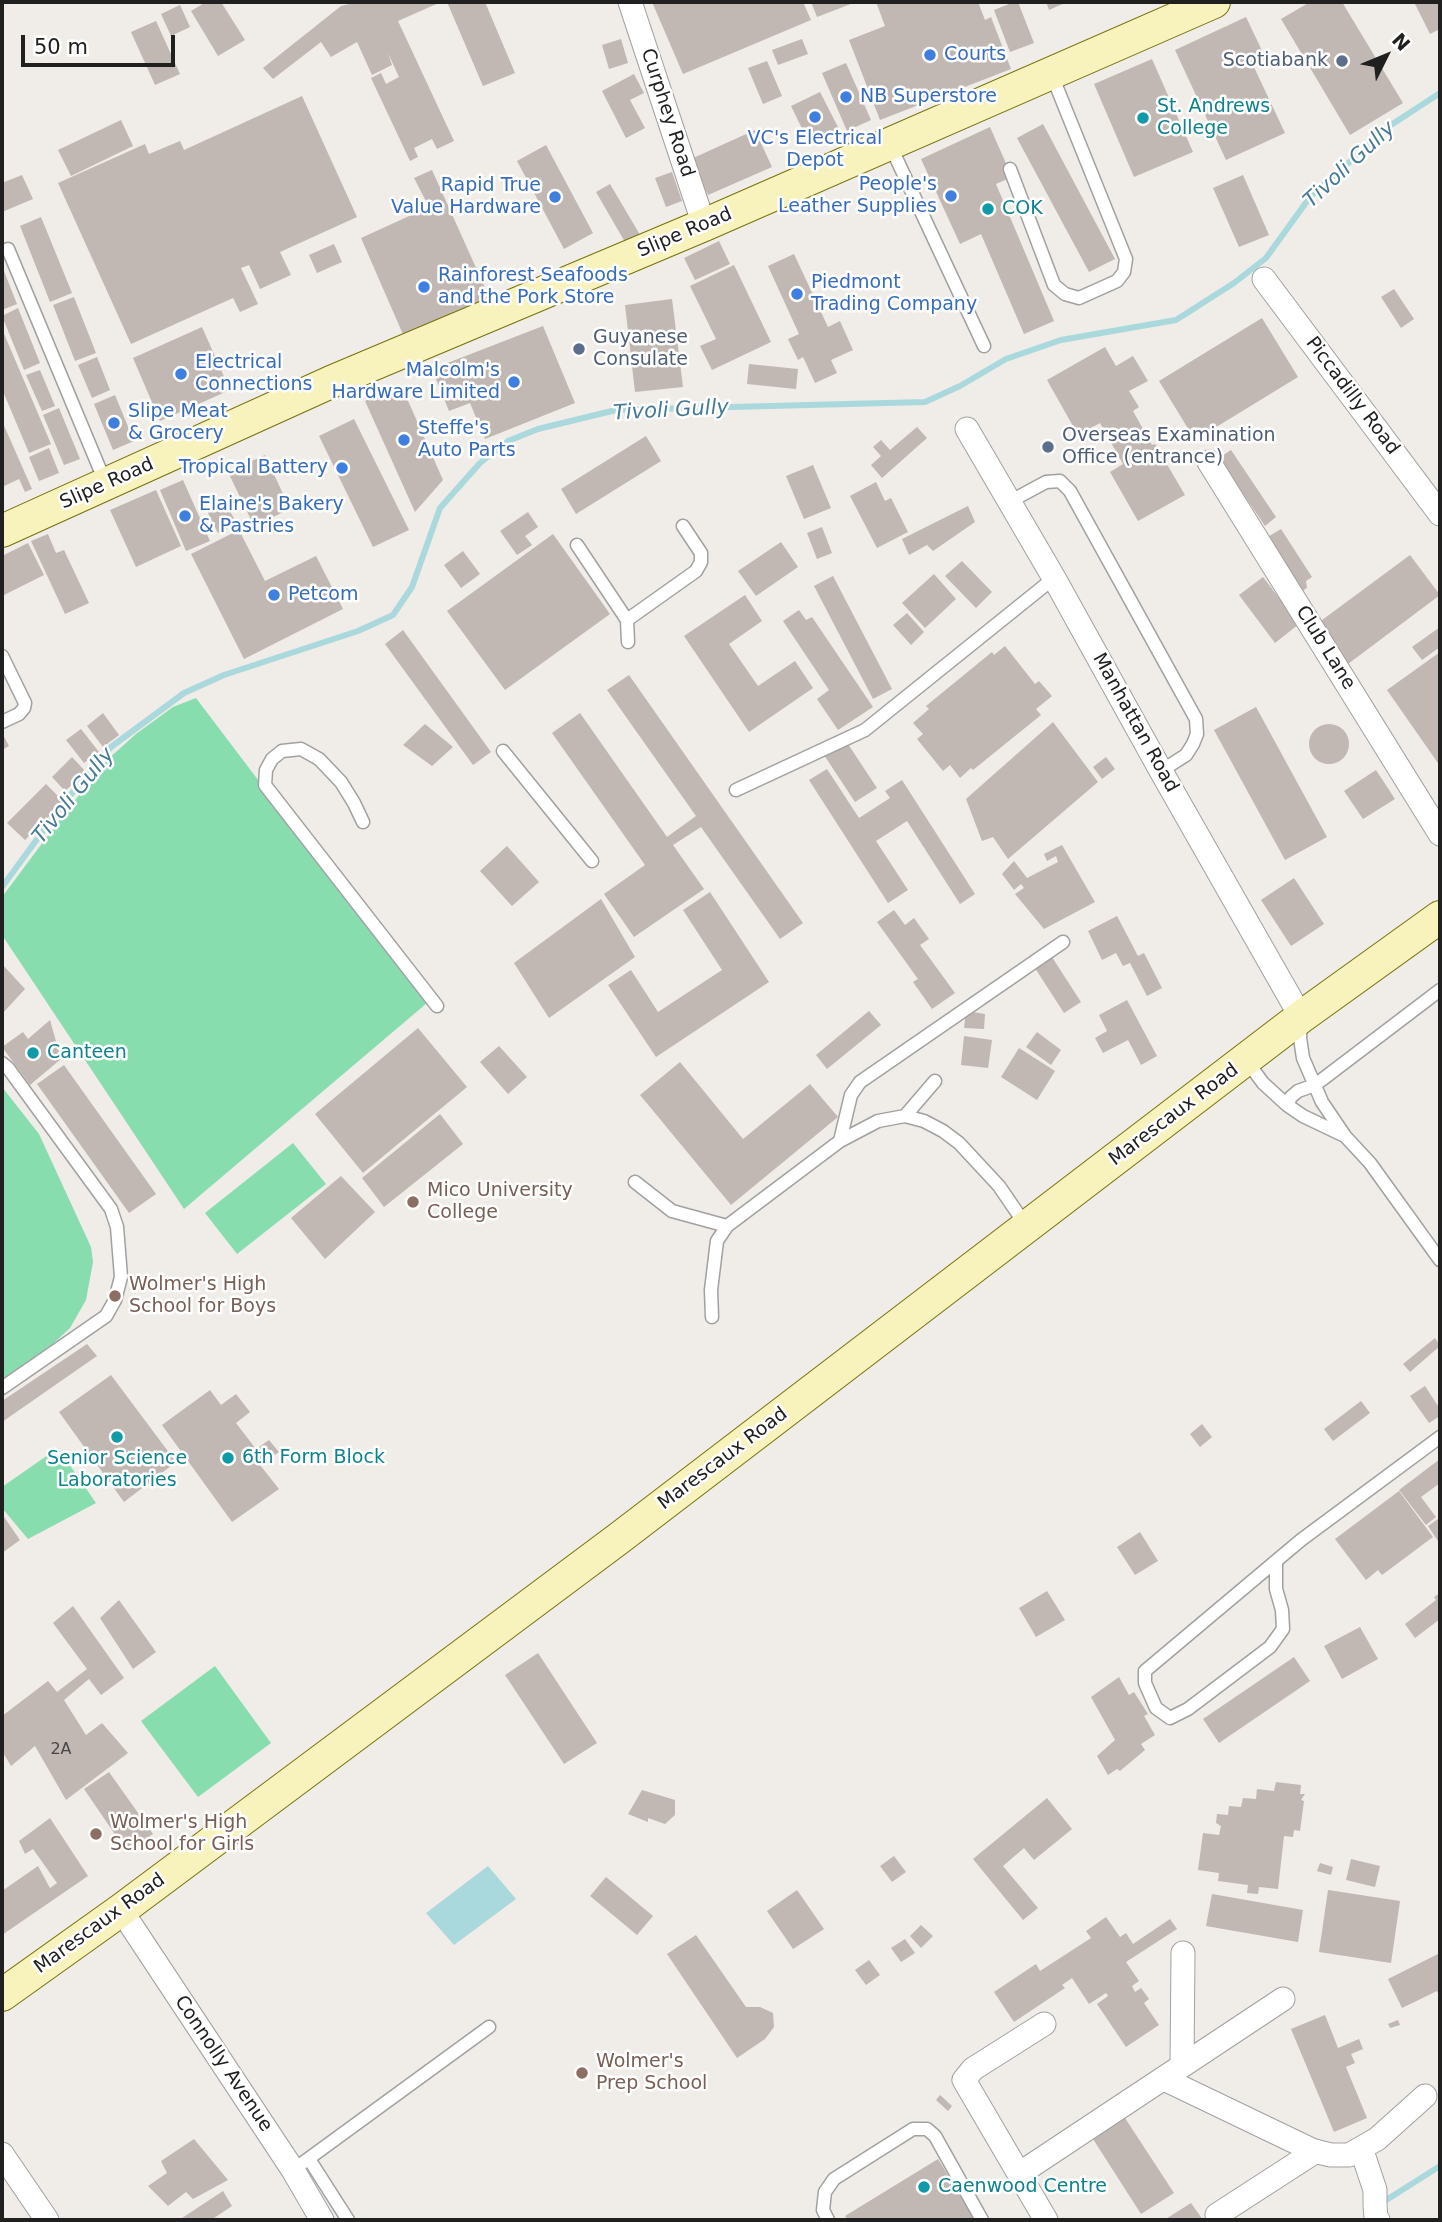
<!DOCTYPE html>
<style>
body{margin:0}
#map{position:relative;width:1442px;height:2222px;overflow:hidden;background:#f0ece7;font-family:"DejaVu Sans",sans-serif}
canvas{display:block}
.frame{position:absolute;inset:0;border:4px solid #202020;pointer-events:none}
.north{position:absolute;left:1351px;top:21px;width:70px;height:70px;-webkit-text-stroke:5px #fff;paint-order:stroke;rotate:47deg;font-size:19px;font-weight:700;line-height:28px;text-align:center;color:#202020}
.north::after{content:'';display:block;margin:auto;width:24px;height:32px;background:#202020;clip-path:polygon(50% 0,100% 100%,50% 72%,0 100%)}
.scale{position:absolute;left:21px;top:35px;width:154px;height:32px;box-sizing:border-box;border:4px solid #202020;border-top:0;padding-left:9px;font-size:21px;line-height:24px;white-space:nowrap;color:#202020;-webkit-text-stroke:5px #fff;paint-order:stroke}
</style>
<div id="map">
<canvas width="1442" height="2222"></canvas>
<div class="frame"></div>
<div class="north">N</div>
<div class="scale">50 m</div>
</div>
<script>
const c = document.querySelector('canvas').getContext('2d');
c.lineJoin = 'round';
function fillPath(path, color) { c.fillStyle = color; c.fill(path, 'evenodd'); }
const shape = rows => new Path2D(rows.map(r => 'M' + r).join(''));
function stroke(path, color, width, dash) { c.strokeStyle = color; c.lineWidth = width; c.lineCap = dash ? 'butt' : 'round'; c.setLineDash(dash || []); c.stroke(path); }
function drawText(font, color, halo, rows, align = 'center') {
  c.font = font + ' "DejaVu Sans",sans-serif'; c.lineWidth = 5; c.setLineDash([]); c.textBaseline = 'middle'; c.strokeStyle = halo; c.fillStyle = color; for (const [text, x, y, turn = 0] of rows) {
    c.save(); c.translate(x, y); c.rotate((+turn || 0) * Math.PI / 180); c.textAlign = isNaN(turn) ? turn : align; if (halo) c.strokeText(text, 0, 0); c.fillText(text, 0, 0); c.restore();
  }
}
fillPath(shape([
 [196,698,427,1003,184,1209,2,935,2,897,64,814,107,760,136,734,173,707],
 [2,1087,39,1134,91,1247,93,1262,86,1300,70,1328,54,1343,2,1381],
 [293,1143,326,1184,237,1254,205,1213],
 [58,1448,96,1503,28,1539,2,1508,2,1487],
 [215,1666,271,1743,198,1797,141,1721]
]), '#88ddaf');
fillPath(shape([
 [488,1866,516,1899,454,1945,426,1913]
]), '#a9d9dc');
stroke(shape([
 [2,887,62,805,111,747,184,693,224,675,358,631,393,615,412,587,440,508,480,463,508,441,538,429,616,410,925,402,960,386,1006,359,1061,340,1176,320,1234,283,1266,258,1310,197,1391,125,1440,93],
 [1380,2204,1440,2166]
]), '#a9d9dc', 6);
fillPath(shape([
 [206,2,221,2,245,40,218,56,191,11],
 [358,2,441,2,398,21,454,141,437,149,432,139,414,148,418,157,410,161,371,78,381,73,386,84,399,77,388,53,392,65,372,75,357,42,331,57,321,42,273,79,263,68,341,6],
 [447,2,485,2,515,73,483,86],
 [652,2,803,2,811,20,683,74],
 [811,2,856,2,817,17],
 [876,2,978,2,985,20,991,17,1011,69,880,120,849,40,885,26],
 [1014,2,1018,2,1034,43,1010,52,994,10],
 [1046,2,1067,2,1049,10],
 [1310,2,1342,2,1403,103,1350,135,1281,19],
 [1414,2,1440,2,1440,29,1430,34],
 [180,5,190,27,171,36,161,14],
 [1246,17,1266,59,1253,65,1285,133,1226,160,1175,50],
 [156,21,180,74,155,85,131,32],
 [621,39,628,63,609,69,602,45],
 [802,39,808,54,778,65,772,50],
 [1152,59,1193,152,1134,177,1094,84],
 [767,61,782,96,763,104,748,68],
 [846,63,871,120,847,131,822,73],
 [634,74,644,93,630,100,645,128,626,138,602,91],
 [820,92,839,129,809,143,791,106],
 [302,96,357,217,280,252,291,275,260,289,249,265,241,268,258,304,240,312,233,298,131,344,58,183,145,144,149,154,180,141,184,150],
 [121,120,133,146,71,176,58,150],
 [1043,124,1115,259,1089,272,1017,138],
 [990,127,1012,177,996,184,1054,321,1024,334,981,234,960,244,921,159],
 [755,130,772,167,708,195,691,159],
 [546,145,593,233,564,249,517,161],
 [432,170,491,301,405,339,361,238,429,207,414,178],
 [672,172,682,201,666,207,655,178],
 [22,175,33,199,2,212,2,183],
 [1243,175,1269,235,1239,247,1213,188],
 [610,184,646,245,629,249,596,192],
 [41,217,72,293,50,302,20,226],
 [719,241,730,264,695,280,684,258],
 [334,244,342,262,317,273,309,255],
 [794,254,828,327,840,321,853,350,831,360,837,373,815,383,803,357,798,360,788,339,799,334,768,266],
 [734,265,771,342,712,370,700,346,716,339,690,286],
 [2,266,17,304,2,310],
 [1394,289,1414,319,1401,328,1381,297],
 [74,297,96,353,75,361,53,305],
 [672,299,683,387,635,392,625,305],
 [18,308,40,363,24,370,2,316],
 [1262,318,1298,377,1195,440,1159,381],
 [543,326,575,403,485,439,470,403,449,411,432,369],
 [202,327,230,390,160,421,133,358],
 [2,329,51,444,29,453,2,389],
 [1105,347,1116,366,1133,356,1148,381,1129,391,1139,407,1133,411,1152,445,1155,444,1185,495,1138,521,1110,472,1123,464,1100,423,1078,435,1047,380],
 [97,357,110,390,92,398,78,365],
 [749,364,798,369,796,389,747,384],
 [40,370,55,406,42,411,26,375],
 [401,385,443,480,415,512,365,401],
 [115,395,134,441,113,450,94,404],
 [59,408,80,459,64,465,43,415],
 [354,419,409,530,373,547,319,436],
 [2,421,32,489,25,492,19,479,2,487],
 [917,427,927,438,882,478,871,465,881,456,873,447,881,440,890,450],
 [646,436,661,461,576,514,561,489],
 [49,448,59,473,39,481,29,457],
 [1231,450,1276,517,1265,526,1219,458],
 [265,455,290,509,254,526,228,472],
 [813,465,831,508,804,519,786,476],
 [183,480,210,541,186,551,160,490],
 [876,482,885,501,891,498,908,532,877,548,850,496],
 [156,490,181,546,136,567,110,510],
 [224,500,237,524,218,533,206,509],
 [968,506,975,522,933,551,927,545,909,555,902,539],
 [528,512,538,527,525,536,532,545,517,555,500,531],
 [822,527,832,553,817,559,807,533],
 [1281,529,1312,577,1306,581,1307,588,1300,592,1264,539],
 [239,530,265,581,316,556,343,609,244,659,191,554],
 [48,534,56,553,64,550,89,603,65,614,31,541],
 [553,534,610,614,505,690,447,611],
 [781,542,798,567,756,596,738,571],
 [28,543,44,575,4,595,2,591,2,556],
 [463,551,480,574,461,588,444,565],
 [1410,555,1440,595,1344,667,1314,626],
 [962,561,992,592,976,608,945,576],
 [934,574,956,599,925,628,902,603],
 [833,576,892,689,873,699,814,586],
 [1263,577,1299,624,1275,643,1239,595],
 [745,595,762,621,729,644,758,686,795,661,813,688,749,732,684,636],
 [799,610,806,620,812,617,873,707,838,730,817,699,829,690,783,621],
 [907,613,924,632,911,645,893,625],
 [1440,627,1440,647,1422,660,1412,647],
 [403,630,491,752,473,765,385,644],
 [1005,646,1035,684,1039,681,1052,696,1036,709,1041,715,973,770,971,768,960,778,950,765,943,771,917,739,923,734,913,723,929,709,926,706,992,652,994,655],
 [1440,652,1440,766,1387,690],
 [629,675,803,923,780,939,701,827,673,845,704,889,634,937,604,894,645,865,552,733,580,713,667,837,696,816,607,690],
 [1256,707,1327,837,1285,860,1214,730],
 [103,713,119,735,103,747,87,726],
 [1053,722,1098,782,1008,859,993,837,982,841,966,799],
 '1309 744a20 20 0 1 1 40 0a20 20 0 1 1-40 0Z',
 [425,724,453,747,432,766,403,745],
 [81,729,99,752,84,763,66,740],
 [2,733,9,746,2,750],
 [846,741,877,788,855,802,824,755],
 [72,757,86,772,65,791,52,777],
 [1106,757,1115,769,1102,779,1093,767],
 [827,769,859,818,890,798,885,791,902,780,975,894,960,904,907,821,876,841,908,890,888,903,809,780],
 [1376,770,1395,799,1363,819,1344,791],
 [46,784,64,802,25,840,7,823],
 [1062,845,1095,902,1044,929,1015,894,1024,888,1021,884,1014,890,1002,874,1014,861,1027,878,1058,862,1056,856,1047,861,1044,854],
 [507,846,539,882,512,906,480,871],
 [1294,878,1324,924,1291,946,1261,900],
 [710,892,769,982,656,1057,608,985,631,970,658,1012,722,970,683,910],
 [601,899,635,957,549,1018,514,963],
 [894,910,905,925,914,918,929,939,920,945,955,993,932,1009,913,982,918,979,877,922],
 [1117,916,1138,956,1144,953,1162,988,1147,996,1130,963,1123,966,1116,953,1102,960,1088,931],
 [1050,954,1081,1002,1064,1013,1033,965],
 [2,964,25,989,2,1014],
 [1127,1000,1157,1056,1141,1065,1128,1040,1103,1053,1095,1038,1107,1031,1099,1015],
 [869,1011,881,1025,827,1069,816,1055],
 [966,1011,985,1014,984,1029,964,1028],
 [50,1020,61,1059,30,1085,2,1047,23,1032,28,1039],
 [418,1028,467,1087,363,1173,315,1114],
 [1037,1032,1061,1050,1051,1065,1026,1047],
 [964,1036,992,1040,988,1068,961,1065],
 [499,1046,527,1077,508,1094,480,1062],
 [1019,1048,1055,1071,1037,1100,1001,1077],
 [680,1062,743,1139,810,1084,838,1117,731,1205,640,1095],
 [64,1065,156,1194,129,1213,37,1084],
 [440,1114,463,1144,384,1207,362,1178],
 [341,1176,375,1212,325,1259,291,1218],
 [1435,1338,1440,1346,1410,1372,1403,1364],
 [87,1344,97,1356,2,1422,2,1401],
 [111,1375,176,1462,124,1502,59,1412],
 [1425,1386,1440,1409,1440,1416,1429,1423,1410,1396],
 [210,1390,221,1405,236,1394,250,1412,236,1423,256,1449,269,1440,279,1452,260,1465,279,1489,232,1522,162,1425],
 [1361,1401,1370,1413,1333,1441,1324,1429],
 [1202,1424,1212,1437,1200,1447,1190,1434],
 [1440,1459,1440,1483,1421,1497,1436,1517,1426,1525,1399,1490],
 [1399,1491,1433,1537,1382,1575,1378,1570,1366,1580,1335,1539],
 [2,1514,20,1540,2,1553],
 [1438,1519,1440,1522,1440,1544,1428,1526],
 [1140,1532,1158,1561,1135,1575,1117,1547],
 [1047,1591,1065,1620,1036,1637,1019,1608],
 [1440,1593,1440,1619,1415,1638,1405,1624,1436,1600,1434,1597],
 [119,1600,156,1652,133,1669,100,1618],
 [73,1606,124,1678,101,1695,89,1679,64,1700,86,1735,102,1723,128,1753,66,1800,35,1746,11,1766,2,1751,2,1716,48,1681,57,1692,87,1669,53,1623],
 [1360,1627,1378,1659,1342,1679,1324,1646],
 [538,1653,597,1743,564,1764,505,1675],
 [1294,1657,1310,1681,1219,1743,1203,1719],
 [1119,1677,1129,1695,1134,1692,1148,1714,1144,1716,1155,1735,1141,1744,1145,1750,1120,1771,1117,1769,1108,1775,1097,1756,1115,1740,1091,1697],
 [109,1772,153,1834,127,1852,84,1789],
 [1276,1782,1301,1785,1300,1794,1305,1794,1301,1800,1304,1801,1300,1831,1294,1830,1293,1837,1284,1836,1278,1889,1259,1887,1258,1894,1247,1893,1248,1885,1218,1881,1219,1873,1198,1870,1203,1833,1219,1835,1221,1826,1216,1823,1217,1814,1228,1815,1229,1806,1241,1807,1243,1798,1256,1799,1257,1789,1274,1791],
 [642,1790,675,1800,675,1815,665,1824,648,1818,648,1822,628,1814],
 [1047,1798,1072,1829,1034,1860,1024,1848,1003,1866,1038,1908,1023,1920,973,1859],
 [50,1818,88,1876,2,1935,2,1891,38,1866,50,1888,57,1883,33,1849,25,1854,19,1841],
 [894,1856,906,1872,892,1882,880,1866],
 [1351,1859,1380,1866,1375,1887,1346,1880],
 [1320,1863,1333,1867,1331,1875,1317,1871],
 [606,1877,653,1916,637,1935,590,1896],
 [797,1890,824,1929,793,1949,767,1911],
 [1328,1890,1400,1901,1391,1963,1319,1952],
 [1212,1894,1303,1910,1298,1942,1206,1926],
 [1106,1917,1120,1937,1126,1933,1133,1944,1170,1919,1177,1929,1126,1962,1139,1981,1132,1986,1135,1992,1141,1988,1149,1999,1144,2003,1159,2025,1126,2047,1097,2004,1108,1996,1106,1993,1089,2004,1072,1978,1062,1985,1065,1988,1014,2022,994,1992,1036,1964,1040,1971,1091,1938,1086,1931],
 [921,1925,933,1936,921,1948,910,1936],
 [696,1935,746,2007,760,2007,773,2013,774,2027,765,2039,737,2058,667,1954],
 [905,1939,915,1953,901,1962,891,1948],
 [1440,1953,1440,1997,1437,1991,1402,2008,1388,1979],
 [869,1960,880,1975,866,1985,855,1970],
 [1325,2015,1338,2048,1359,2039,1363,2049,1351,2054,1355,2063,1346,2067,1367,2118,1334,2132,1291,2029],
 [1398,2020,1400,2025,1390,2028,1388,2024],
 [940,2095,952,2106,948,2111,936,2100],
 [1125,2118,1174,2193,1141,2214,1093,2139],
 [194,2139,228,2180,193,2199,186,2192,168,2206,148,2186,167,2173,161,2161],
 [938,2159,976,2220,848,2220,845,2216],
 [223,2191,232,2206,211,2220,179,2220],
 [1191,2203,1203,2220,1164,2220]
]), '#c1b7b3');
const lane = shape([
 [890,145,984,346],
 [1010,169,1054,285,1065,294,1079,298,1117,281,1124,272,1126,259,1051,73],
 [8,249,106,484],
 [1009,502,1046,482,1060,481,1070,491,1196,719,1197,734,1193,744,1186,755,1161,771],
 [577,545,627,620,628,642],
 [627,620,696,571,701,562,701,553,683,526],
 [2,656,25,703,24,708,19,714,2,722],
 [503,751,592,861],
 [736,790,865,730,1054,578],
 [363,822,354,803,341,782,319,759,301,749,282,751,272,759,266,770,265,785,437,1006],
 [1301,1021,1300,1038,1303,1058,1322,1102,1345,1136,1370,1163,1440,1260],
 [1246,1060,1263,1083,1287,1105,1303,1116,1345,1136],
 [2,1063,8,1068,111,1209,117,1227,121,1277,115,1300,106,1316,2,1388],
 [1287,1105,1291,1097,1298,1091,1315,1085,1440,990],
 [905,1116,935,1081],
 [840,1141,851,1095,860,1082,1063,942],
 [635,1182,672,1211,727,1226],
 [712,1317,711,1290,717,1241,727,1226,840,1141,878,1121,905,1116,924,1121,943,1131,959,1143,999,1186,1027,1227],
 [1276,1562,1276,1589,1282,1610,1283,1629,1270,1647,1188,1709,1170,1718,1156,1708,1145,1683,1145,1671,1301,1540,1440,1437],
 [309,2159,348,2220],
 [293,2170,489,2027],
 [828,2220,823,2210,825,2192,834,2179,913,2129,927,2129,935,2136,982,2220]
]);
const street = shape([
 [630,2,704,225],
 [1264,279,1440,514],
 [967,429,1054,578,1161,771,1301,1017],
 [1209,462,1440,834],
 [121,1910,293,2170,322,2220],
 [1044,2024,973,2069,964,2080,1046,2220],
 [1182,2065,1183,1953],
 [1164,2079,1314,2151,1331,2155,1349,2155,1377,2139,1425,2096],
 [1361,2148,1375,2190,1375,2205,1376,2218,1378,2220],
 [2,2154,47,2220],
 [1019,2174,1283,1999],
 [1217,2215,1316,2151]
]);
const secondary = shape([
 [2,531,331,382,704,225,1214,2],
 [2,1995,121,1910,618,1539,1301,1017,1440,917]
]);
stroke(lane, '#a1a1a1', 15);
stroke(street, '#a1a1a1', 25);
stroke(secondary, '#767108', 34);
stroke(lane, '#fff', 12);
stroke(street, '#fff', 23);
stroke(secondary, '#f8f2bd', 32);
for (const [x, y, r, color] of [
 [930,55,7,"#3f7fe0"],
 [1342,61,7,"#5c6f8a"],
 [846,97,7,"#3f7fe0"],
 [815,117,7,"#3f7fe0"],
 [1143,118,7,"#0f9aa8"],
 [951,196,7,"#3f7fe0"],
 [555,197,7,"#3f7fe0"],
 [988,209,7,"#0f9aa8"],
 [424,287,7,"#3f7fe0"],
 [797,294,7,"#3f7fe0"],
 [579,349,7,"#5c6f8a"],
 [181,374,7,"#3f7fe0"],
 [514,382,7,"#3f7fe0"],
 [114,423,7,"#3f7fe0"],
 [404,440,7,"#3f7fe0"],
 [1048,447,7,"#5c6f8a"],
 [342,468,7,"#3f7fe0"],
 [185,516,7,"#3f7fe0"],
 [274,595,7,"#3f7fe0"],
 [33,1053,7,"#0f9aa8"],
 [413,1202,7,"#8d6e63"],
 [115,1296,7,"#8d6e63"],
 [117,1437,7,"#0f9aa8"],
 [228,1458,7,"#0f9aa8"],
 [96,1834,7,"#8d6e63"],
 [582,2073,7,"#8d6e63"],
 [924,2187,7,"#0f9aa8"]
]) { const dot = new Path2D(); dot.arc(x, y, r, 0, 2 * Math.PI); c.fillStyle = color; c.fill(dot); stroke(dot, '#fff', 2.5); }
drawText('16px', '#484645', null, [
 ["2A",61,1750]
]);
drawText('19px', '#366cbe', '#fff', [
 ["Courts",944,55],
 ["NB Superstore",860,97],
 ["VC's Electrical",815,139,"center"],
 ["Depot",815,161,"center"],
 ["People's",937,185,"right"],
 ["Leather Supplies",937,207,"right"],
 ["Rapid True",541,186,"right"],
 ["Value Hardware",541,208,"right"],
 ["Rainforest Seafoods",438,276],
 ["and the Pork Store",438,298],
 ["Piedmont",811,283],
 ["Trading Company",811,305],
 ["Electrical",195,363],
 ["Connections",195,385],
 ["Malcolm's",500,371,"right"],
 ["Hardware Limited",500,393,"right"],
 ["Slipe Meat",128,412],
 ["& Grocery",128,434],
 ["Steffe's",418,429],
 ["Auto Parts",418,451],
 ["Tropical Battery",328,468,"right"],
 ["Elaine's Bakery",199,505],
 ["& Pastries",199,527],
 ["Petcom",288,595]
], 'left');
drawText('19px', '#4e5e75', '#fff', [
 ["Scotiabank",1328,61,"right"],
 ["Guyanese",593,338],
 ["Consulate",593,360],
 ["Overseas Examination",1062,436],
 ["Office (entrance)",1062,458]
], 'left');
drawText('19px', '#0d838f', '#fff', [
 ["St. Andrews",1157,107],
 ["College",1157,129],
 ["COK",1002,209],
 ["Canteen",47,1053],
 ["6th Form Block",242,1458],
 ["Senior Science",117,1459,"center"],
 ["Laboratories",117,1481,"center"],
 ["Caenwood Centre",938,2187]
], 'left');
drawText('19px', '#202020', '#fff', [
 ["Curphey Road",667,113,72],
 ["Slipe Road",685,233,-23],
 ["Piccadilly Road",1352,396,53],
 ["Slipe Road",107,484,-24],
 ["Club Lane",1325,648,58],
 ["Manhattan Road",1135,723,61],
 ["Marescaux Road",1174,1115,-37],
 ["Marescaux Road",723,1459,-37],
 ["Marescaux Road",100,1924,-36],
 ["Connolly Avenue",223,2064,56]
]);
drawText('19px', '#785e54', '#fff', [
 ["Mico University",427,1191],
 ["College",427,1213],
 ["Wolmer's High",129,1285],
 ["School for Boys",129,1307],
 ["Wolmer's High",110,1823],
 ["School for Girls",110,1845],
 ["Wolmer's",596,2062],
 ["Prep School",596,2084]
], 'left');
drawText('italic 21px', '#457a96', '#fff', [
 ["Tivoli Gully",1350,165,-43],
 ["Tivoli Gully",671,411,-3],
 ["Tivoli Gully",74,796,-51]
]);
</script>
